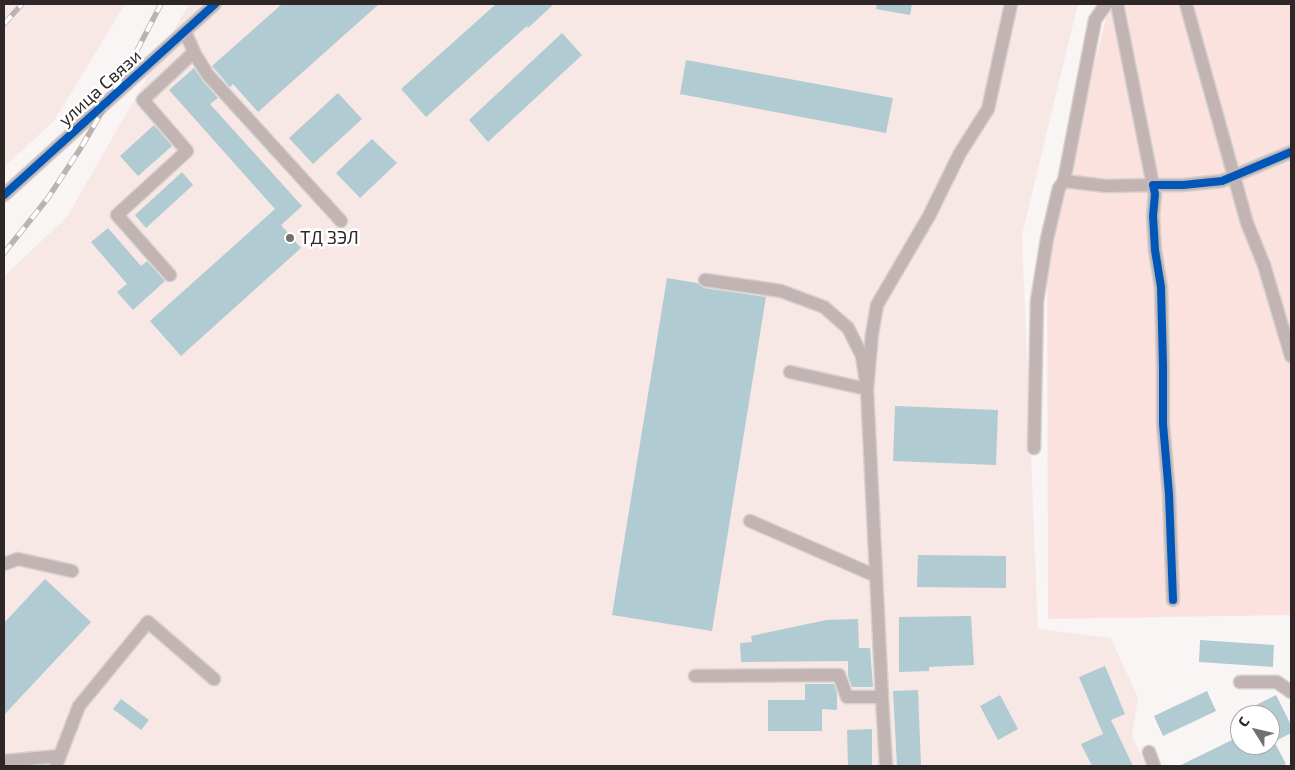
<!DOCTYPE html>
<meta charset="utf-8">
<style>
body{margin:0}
#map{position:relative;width:1295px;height:770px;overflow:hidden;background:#faf5f5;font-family:"Exo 2",sans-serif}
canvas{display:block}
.frame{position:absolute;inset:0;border:5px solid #2f2727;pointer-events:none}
.north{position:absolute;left:1230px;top:705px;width:50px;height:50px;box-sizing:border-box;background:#fff;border:1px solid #aca9a9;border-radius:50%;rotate:306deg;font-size:14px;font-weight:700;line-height:20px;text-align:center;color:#2f2727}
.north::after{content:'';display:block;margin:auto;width:18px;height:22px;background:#766f6f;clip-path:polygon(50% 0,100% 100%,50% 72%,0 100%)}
</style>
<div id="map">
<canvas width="1295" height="770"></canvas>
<div class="frame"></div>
<div class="north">С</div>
</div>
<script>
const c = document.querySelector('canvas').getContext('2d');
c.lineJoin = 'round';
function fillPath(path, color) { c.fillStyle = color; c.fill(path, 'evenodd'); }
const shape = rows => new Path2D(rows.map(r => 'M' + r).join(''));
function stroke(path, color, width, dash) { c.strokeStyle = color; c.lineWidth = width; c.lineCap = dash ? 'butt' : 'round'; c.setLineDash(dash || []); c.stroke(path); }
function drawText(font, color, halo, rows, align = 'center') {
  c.font = font + ' "Exo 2",sans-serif'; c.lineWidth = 5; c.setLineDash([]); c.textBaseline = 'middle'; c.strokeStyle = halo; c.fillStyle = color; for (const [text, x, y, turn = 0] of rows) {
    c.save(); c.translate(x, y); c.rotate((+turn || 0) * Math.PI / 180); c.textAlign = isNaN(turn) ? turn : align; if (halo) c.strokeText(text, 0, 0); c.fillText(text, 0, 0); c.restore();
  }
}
fillPath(shape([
 [4,4,125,4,54,121,4,167],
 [189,4,1078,4,1022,235,1038,629,1111,638,1138,698,1132,736,1146,766,4,766,4,276,67,217]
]), '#f7e8e6');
fillPath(shape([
 [1110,4,1291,4,1291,615,1048,619,1047,243]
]), '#fce2df');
fillPath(shape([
 [282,4,379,4,258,112,233,84,230,87,212,66],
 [496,4,554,4,528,28,527,26,426,117,401,89],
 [877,4,912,4,910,15,876,9],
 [562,33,582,55,488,142,469,120],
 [686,60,893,98,886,133,680,94],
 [194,68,202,80,218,98,210,104,302,206,281,225,301,248,181,356,150,321,275,209,169,90],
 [338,93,362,119,313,164,289,138],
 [154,125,172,146,138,176,120,156],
 [372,139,397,163,360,198,336,173],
 [182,172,193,185,146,228,135,215],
 [108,228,141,266,147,261,165,281,133,310,117,292,127,284,91,242],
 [667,278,697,283,704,288,766,297,712,631,612,615],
 [895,406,998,410,996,465,893,461],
 [918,555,1006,556,1006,588,917,587],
 [45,579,91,622,4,715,4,623],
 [971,616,974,665,929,667,929,671,899,672,899,617],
 [858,619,859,648,870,648,873,687,852,687,848,676,848,661,741,662,740,643,752,642,751,636,826,620],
 [1200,640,1274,645,1273,667,1199,662],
 [1105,666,1125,714,1111,720,1133,766,1092,766,1081,744,1103,734,1079,677],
 [805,684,834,684,837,693,837,710,822,709,822,731,768,731,768,700,805,700],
 [918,690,921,766,897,766,893,691],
 [1207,691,1216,711,1163,736,1154,716],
 [1000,695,1018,729,998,740,980,706],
 [1276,695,1291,725,1291,733,1270,744,1270,715,1261,715,1256,705],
 [121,699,149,720,141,730,113,709],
 [872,729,872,766,848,766,847,730],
 [1240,736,1240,745,1276,745,1286,764,1281,766,1179,766]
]), '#b0cbd1');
const minor = shape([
 [1186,4,1247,223,1264,265,1291,356],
 [185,32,196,56,208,75,341,221],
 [1064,181,1095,20,1106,4],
 [4,195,215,4],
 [170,275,117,215,187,151,143,100,194,52],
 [705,280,781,291,824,307,848,328,862,356,867,389,790,372],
 [1034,448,1037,301,1047,239,1059,188,1064,181,1106,186,1153,185,1117,4],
 [750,521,876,576],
 [4,564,18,559,72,571],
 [1173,600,1169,494,1163,424,1163,366,1161,287,1155,250,1153,216,1155,194,1153,185,1183,185,1222,181,1291,152],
 [695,676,839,675,847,697,882,697,886,766],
 [1240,682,1277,682,1291,692],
 [882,697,867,389,872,334,877,305,929,216,960,153,988,109,1011,4],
 [1149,752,1154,766],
 [4,761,60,756],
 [56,766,79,706,148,622,214,679]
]);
stroke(minor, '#d5d1d1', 15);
stroke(minor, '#c1b4b3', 12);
const rail = shape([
 [4,24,22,4],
 [4,253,48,198,82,146,132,60,161,4]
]);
stroke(rail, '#bbb3b2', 5.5);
stroke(rail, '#fff', 4, [11]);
stroke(shape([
 [4,195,215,4],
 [1173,600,1169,494,1163,424,1163,366,1161,287,1155,250,1153,216,1155,194,1153,185,1183,185,1222,181,1291,152]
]), '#0057b8', 8);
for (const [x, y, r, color] of [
 [290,238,5,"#766f6f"]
]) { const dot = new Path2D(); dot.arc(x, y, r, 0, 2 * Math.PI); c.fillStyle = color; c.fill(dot); stroke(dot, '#fff', 2); }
drawText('18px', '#2f2727', '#fff', [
 ["улица Связи",100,88,-42]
]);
drawText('18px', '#2f2727', '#fff', [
 ["ТД ЗЭЛ",300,238]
], 'left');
</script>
